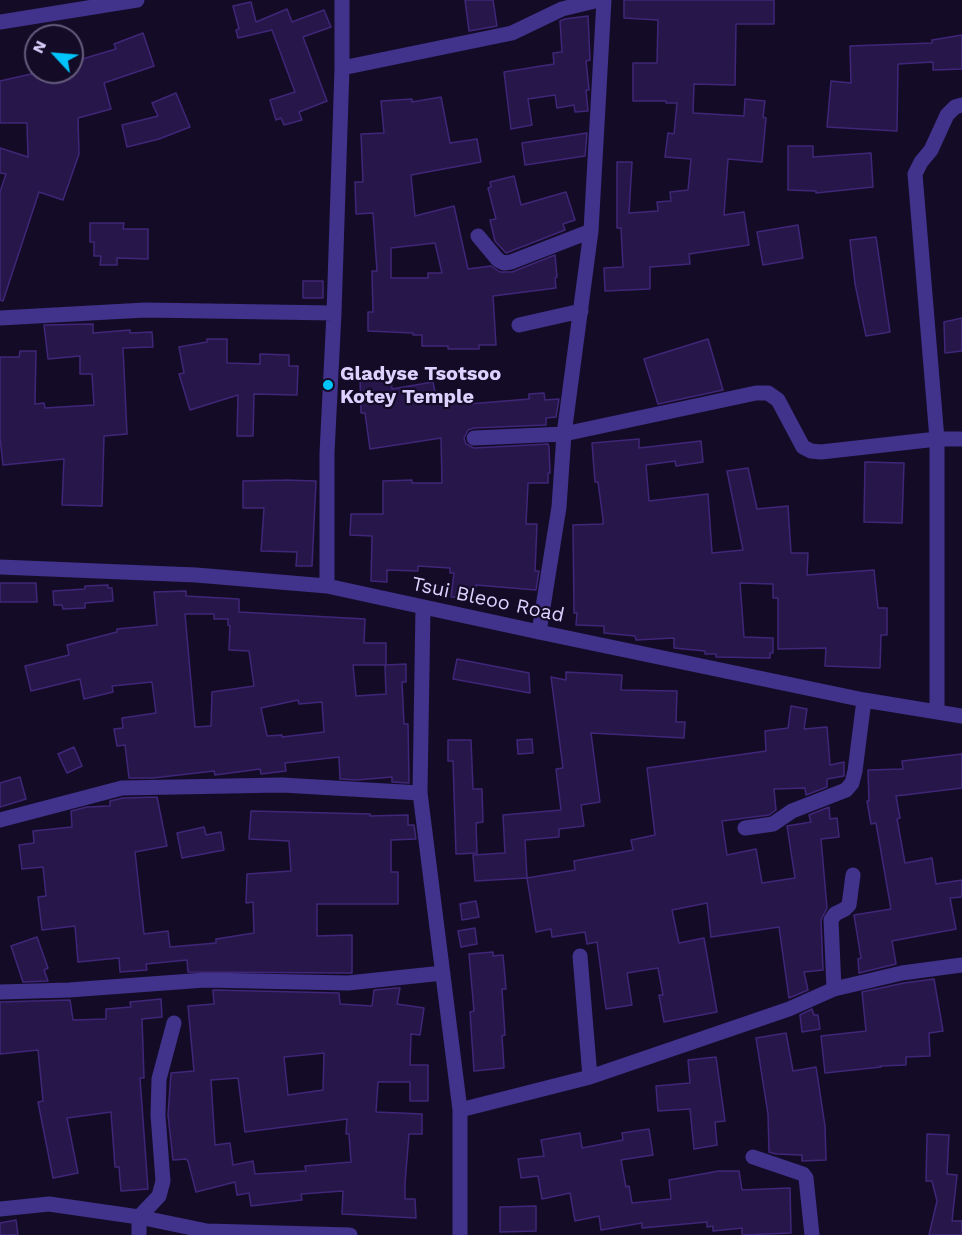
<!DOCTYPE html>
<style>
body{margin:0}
#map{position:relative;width:962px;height:1235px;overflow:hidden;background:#140c27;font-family:"Work Sans",sans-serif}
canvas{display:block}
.north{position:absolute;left:24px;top:24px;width:60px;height:60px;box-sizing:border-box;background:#140c27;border:2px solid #645b7d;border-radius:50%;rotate:296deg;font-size:16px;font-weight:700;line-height:24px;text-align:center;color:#ddd2ff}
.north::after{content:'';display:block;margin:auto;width:21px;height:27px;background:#00c5fd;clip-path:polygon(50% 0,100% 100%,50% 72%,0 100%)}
</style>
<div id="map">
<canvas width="962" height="1235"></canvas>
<div class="north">N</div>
</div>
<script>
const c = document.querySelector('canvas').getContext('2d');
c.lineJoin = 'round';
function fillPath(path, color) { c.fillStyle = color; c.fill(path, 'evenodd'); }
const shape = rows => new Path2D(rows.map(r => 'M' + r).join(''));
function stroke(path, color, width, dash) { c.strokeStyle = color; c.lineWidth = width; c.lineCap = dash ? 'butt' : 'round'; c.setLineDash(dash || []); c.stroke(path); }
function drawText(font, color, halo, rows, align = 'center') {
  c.font = font + ' "Work Sans",sans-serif'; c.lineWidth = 4.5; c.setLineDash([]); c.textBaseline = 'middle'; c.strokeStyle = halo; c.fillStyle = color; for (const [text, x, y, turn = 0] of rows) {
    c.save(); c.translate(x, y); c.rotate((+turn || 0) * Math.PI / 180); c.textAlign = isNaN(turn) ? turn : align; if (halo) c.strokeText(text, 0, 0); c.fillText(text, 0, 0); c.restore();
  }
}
const building = shape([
 [465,0,493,0,497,26,469,31,465,0],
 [624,0,774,0,774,24,736,24,735,85,694,84,693,113,744,116,745,99,765,101,763,117,766,118,762,162,728,159,724,215,744,212,749,245,689,254,690,264,650,267,650,289,605,291,604,268,623,267,621,228,617,228,617,162,632,162,629,213,658,211,657,202,671,201,670,192,688,190,691,159,665,157,668,133,674,134,677,103,666,103,666,101,633,101,633,63,657,63,658,20,624,18,624,0],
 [251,2,256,22,287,9,292,22,324,10,331,27,303,37,327,101,299,112,302,120,284,125,281,118,276,120,270,100,295,92,272,30,238,38,236,30,239,29,233,6,251,2],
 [588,16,590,60,586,61,589,90,586,90,588,111,575,112,574,105,557,108,555,95,528,99,532,125,511,129,504,72,554,64,553,53,562,52,560,21,565,19,588,16],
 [143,33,154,66,104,83,111,109,78,118,79,154,63,200,39,192,3,301,0,300,0,192,6,174,0,173,0,148,28,157,27,123,0,123,0,81,40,72,72,72,72,62,116,49,114,44,143,33],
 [962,35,962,69,933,70,933,62,898,64,897,131,827,127,831,81,851,83,850,46,932,43,932,40,962,35],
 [176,93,190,127,159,139,127,147,122,125,158,116,152,103,176,93],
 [441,97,450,143,477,139,481,162,411,175,415,216,454,206,468,269,491,266,500,272,512,272,555,255,557,277,555,278,556,288,493,296,496,345,479,345,479,349,448,349,448,346,422,346,422,335,413,335,413,333,368,331,368,312,373,312,372,271,377,271,373,213,356,214,355,182,363,182,361,134,384,133,381,101,412,99,412,102,441,97],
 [435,243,442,273,428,273,428,278,391,278,391,248,435,243],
 [587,133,585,156,525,165,522,143,587,133],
 [788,146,813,146,813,157,871,153,873,187,816,193,816,191,788,190,788,146],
 [514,176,521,205,566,192,575,220,563,224,565,230,506,253,495,241,490,220,496,219,488,188,491,187,490,182,514,176],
 [90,223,124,223,123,229,148,229,148,259,117,258,117,265,100,265,101,256,94,256,94,242,90,242,90,223],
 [798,225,803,258,763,265,757,232,798,225],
 [876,237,890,332,866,336,855,284,850,240,876,237],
 [303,281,323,281,323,298,303,298,303,281],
 [962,318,962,351,945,353,944,322,962,318],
 [93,324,93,333,130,330,130,333,152,332,153,347,123,348,127,434,104,436,102,506,62,505,64,459,3,465,0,438,0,357,19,357,20,351,36,351,35,404,44,403,45,408,94,405,92,374,80,374,80,356,48,359,44,325,93,324],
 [207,339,227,339,227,363,260,364,260,354,289,355,289,366,298,366,297,395,254,394,253,436,237,436,238,395,190,410,179,374,184,373,179,347,207,342,207,339],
 [708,339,723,390,658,404,644,359,708,339],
 [391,378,392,389,433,382,436,397,468,393,469,404,529,399,529,394,544,393,545,400,559,399,556,417,546,418,546,425,474,428,468,430,464,438,466,444,474,448,548,444,549,447,550,473,548,473,548,483,528,483,526,524,537,524,535,571,539,571,536,590,476,585,474,599,451,597,454,573,450,573,450,568,418,566,418,571,387,570,387,582,371,581,372,536,350,535,351,514,383,514,383,481,412,480,412,483,442,483,441,438,370,449,365,413,361,413,360,379,391,378],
 [639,439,639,448,701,441,703,462,676,466,675,461,646,465,649,501,708,494,712,553,743,550,727,471,748,468,757,509,788,506,791,553,808,553,807,575,874,570,878,608,887,608,887,635,881,635,880,668,825,666,826,648,778,649,778,598,773,598,773,584,740,583,744,637,773,638,773,653,770,653,770,658,716,657,716,654,705,654,705,651,674,648,674,638,636,640,635,636,604,633,604,626,576,625,577,613,574,613,573,525,603,524,603,519,598,482,595,482,592,443,639,439],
 [865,462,904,463,902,523,864,522,865,462],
 [285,480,316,481,312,566,296,566,297,552,261,551,264,508,243,508,243,481,285,480],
 [0,583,36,583,37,602,0,602,0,583],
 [108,585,108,588,112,588,113,601,85,603,85,608,63,609,62,605,54,605,53,591,85,589,85,586,108,585],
 [186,591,186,596,239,599,239,612,365,619,364,643,386,643,386,665,406,664,406,682,402,682,404,724,408,724,409,783,392,782,392,777,357,780,340,779,339,757,285,763,286,771,261,774,260,769,215,775,214,771,153,778,129,778,125,745,117,746,114,729,123,728,122,718,156,713,152,682,112,686,113,692,84,699,80,679,31,691,25,666,69,655,67,645,117,632,117,629,157,625,154,592,186,591],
 [185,614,214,614,214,619,228,619,228,625,230,626,229,650,249,651,254,686,212,692,211,726,195,727,185,614],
 [353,665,385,665,386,694,356,696,353,665],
 [298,700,299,704,322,702,324,732,282,737,282,735,267,736,261,708,298,700],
 [457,659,529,673,530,693,453,679,457,659],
 [566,672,622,675,621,690,677,691,676,722,685,722,684,738,591,733,600,802,581,805,584,826,559,829,559,837,525,840,527,878,575,870,574,861,633,850,631,840,655,835,647,768,766,751,765,731,788,728,791,706,807,709,804,729,827,727,830,765,844,762,844,776,827,779,827,787,806,795,805,788,774,789,776,810,769,815,722,821,727,855,756,849,762,883,795,878,787,826,811,822,809,815,829,807,830,819,837,818,839,837,821,839,827,908,821,920,823,970,804,972,808,990,789,998,779,927,711,937,707,903,672,910,679,943,704,938,717,1012,664,1022,659,995,663,995,658,968,627,973,632,1005,606,1009,597,942,587,944,585,932,552,937,551,929,536,932,527,878,475,881,473,855,505,853,503,815,561,810,556,769,563,768,551,677,566,680,566,672],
 [532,739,533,753,518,754,517,740,532,739],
 [448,740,471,740,473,789,482,789,483,822,476,823,477,853,456,854,453,761,448,761,448,740],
 [74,747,82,766,67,773,58,754,74,747],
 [962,754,962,788,896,796,900,818,897,819,905,863,932,858,936,884,962,880,962,897,950,898,956,929,892,941,896,964,859,973,858,959,861,958,854,915,891,909,876,823,871,824,867,801,869,801,868,770,903,769,902,761,962,754],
 [20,777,26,799,0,807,0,783,20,777],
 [157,797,167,846,135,852,144,934,168,931,170,947,216,943,216,939,254,933,253,902,246,903,247,874,291,871,289,841,249,839,251,811,370,814,370,816,408,815,408,825,414,825,416,839,391,840,391,872,398,872,398,904,317,904,317,936,352,935,352,973,188,972,187,960,146,964,147,970,120,972,119,958,78,962,75,926,42,930,38,897,46,896,43,867,22,869,19,845,34,843,33,831,72,827,71,811,87,807,110,806,110,801,123,798,157,797],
 [204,827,206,835,221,832,224,850,182,858,177,833,204,827],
 [476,901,479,917,462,920,460,904,476,901],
 [475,928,477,944,461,947,458,931,475,928],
 [37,937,48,968,44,970,48,981,23,982,11,946,37,937],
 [493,952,493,956,503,955,506,989,502,989,505,1035,502,1036,504,1068,474,1071,470,1012,474,1011,469,954,493,952],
 [934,979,943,1031,929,1033,930,1056,906,1057,906,1065,880,1066,881,1067,825,1073,821,1036,866,1031,862,992,904,983,934,979],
 [397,988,400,988,397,1004,424,1008,420,1035,411,1034,410,1065,428,1065,428,1101,410,1101,410,1082,378,1082,376,1112,422,1114,422,1134,409,1134,405,1183,405,1199,415,1199,416,1218,342,1214,343,1191,301,1194,302,1200,251,1206,249,1193,237,1195,235,1182,196,1192,188,1161,186,1159,173,1160,168,1115,171,1073,194,1071,188,1006,214,1004,213,990,339,993,340,1004,372,1006,374,990,397,988],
 [324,1053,323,1090,288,1095,284,1057,324,1053],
 [238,1078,245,1132,347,1119,346,1134,349,1134,351,1162,305,1166,306,1171,255,1174,253,1161,233,1165,230,1143,215,1145,211,1080,238,1078],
 [161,999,162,1017,142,1019,144,1078,140,1078,148,1189,121,1191,119,1167,115,1167,111,1112,67,1118,78,1173,53,1178,38,1102,43,1101,38,1050,0,1054,0,1002,70,1000,73,1020,106,1019,106,1009,131,1007,130,1002,161,999],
 [812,1009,814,1015,818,1015,820,1029,802,1032,800,1015,812,1009],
 [786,1033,793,1071,816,1067,825,1126,826,1160,802,1161,802,1155,776,1154,769,1152,768,1114,756,1038,786,1033],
 [716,1057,725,1121,715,1122,717,1145,694,1149,690,1109,658,1111,656,1086,690,1083,688,1060,716,1057],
 [649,1129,653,1155,621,1160,626,1187,629,1186,632,1203,671,1199,669,1180,719,1171,739,1171,742,1190,790,1188,791,1233,742,1235,742,1228,713,1231,713,1226,707,1227,707,1222,642,1228,642,1223,601,1230,599,1216,575,1221,570,1193,542,1199,538,1176,521,1178,518,1159,544,1156,541,1140,580,1133,582,1148,623,1140,622,1133,649,1129],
 [927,1134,949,1135,947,1174,957,1175,952,1221,962,1221,962,1235,929,1235,937,1201,932,1181,926,1181,927,1134],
 [536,1206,536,1231,500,1232,500,1207,536,1206],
 [16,1220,18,1235,0,1235,0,1223,16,1220]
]);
fillPath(building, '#27164a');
stroke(building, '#402678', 1.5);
stroke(shape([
 [0,22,137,0],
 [342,68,512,33,562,9,599,0],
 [478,236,498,260,504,263,511,262,591,231],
 [0,318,145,310,334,313],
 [519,325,581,311],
 [474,438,564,434,756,393,768,393,778,400,803,447,811,451,821,452,937,439,962,439],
 [0,567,196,575,327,586,539,632,864,700,962,716],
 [327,586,327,453,334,313,342,68,342,0],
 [423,607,420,793,460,1110],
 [539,632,559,507,564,434,591,231,604,0],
 [937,711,937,439,915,174,921,162,931,150,947,115,955,107,962,105],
 [0,820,122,788,282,785,420,793],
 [745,828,773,824,792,811,846,790,852,783,855,771,864,700],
 [580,956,590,1077],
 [834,989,831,920,835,914,845,909,849,905,853,875],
 [0,992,69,990,205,980,348,983,443,973],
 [753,1157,803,1174,806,1178,812,1235],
 [0,1209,49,1204,139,1217,207,1231,350,1235],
 [139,1235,139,1217,159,1196,163,1181,158,1115,159,1079,174,1023],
 [460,1235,460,1110,590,1077,789,1009,834,989,902,973,962,965]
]), '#41328b', 15);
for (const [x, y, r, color] of [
 [328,385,6,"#00c5fd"]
]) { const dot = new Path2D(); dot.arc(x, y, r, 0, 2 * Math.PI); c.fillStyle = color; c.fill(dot); stroke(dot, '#140c27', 2); }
drawText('bold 20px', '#ddd2ff', '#140c27', [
 ["Gladyse Tsotsoo",340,374],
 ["Kotey Temple",340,397]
], 'left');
drawText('20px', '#ddd2ff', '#140c27', [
 ["Tsui Bleoo Road",488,600,12]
]);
</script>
